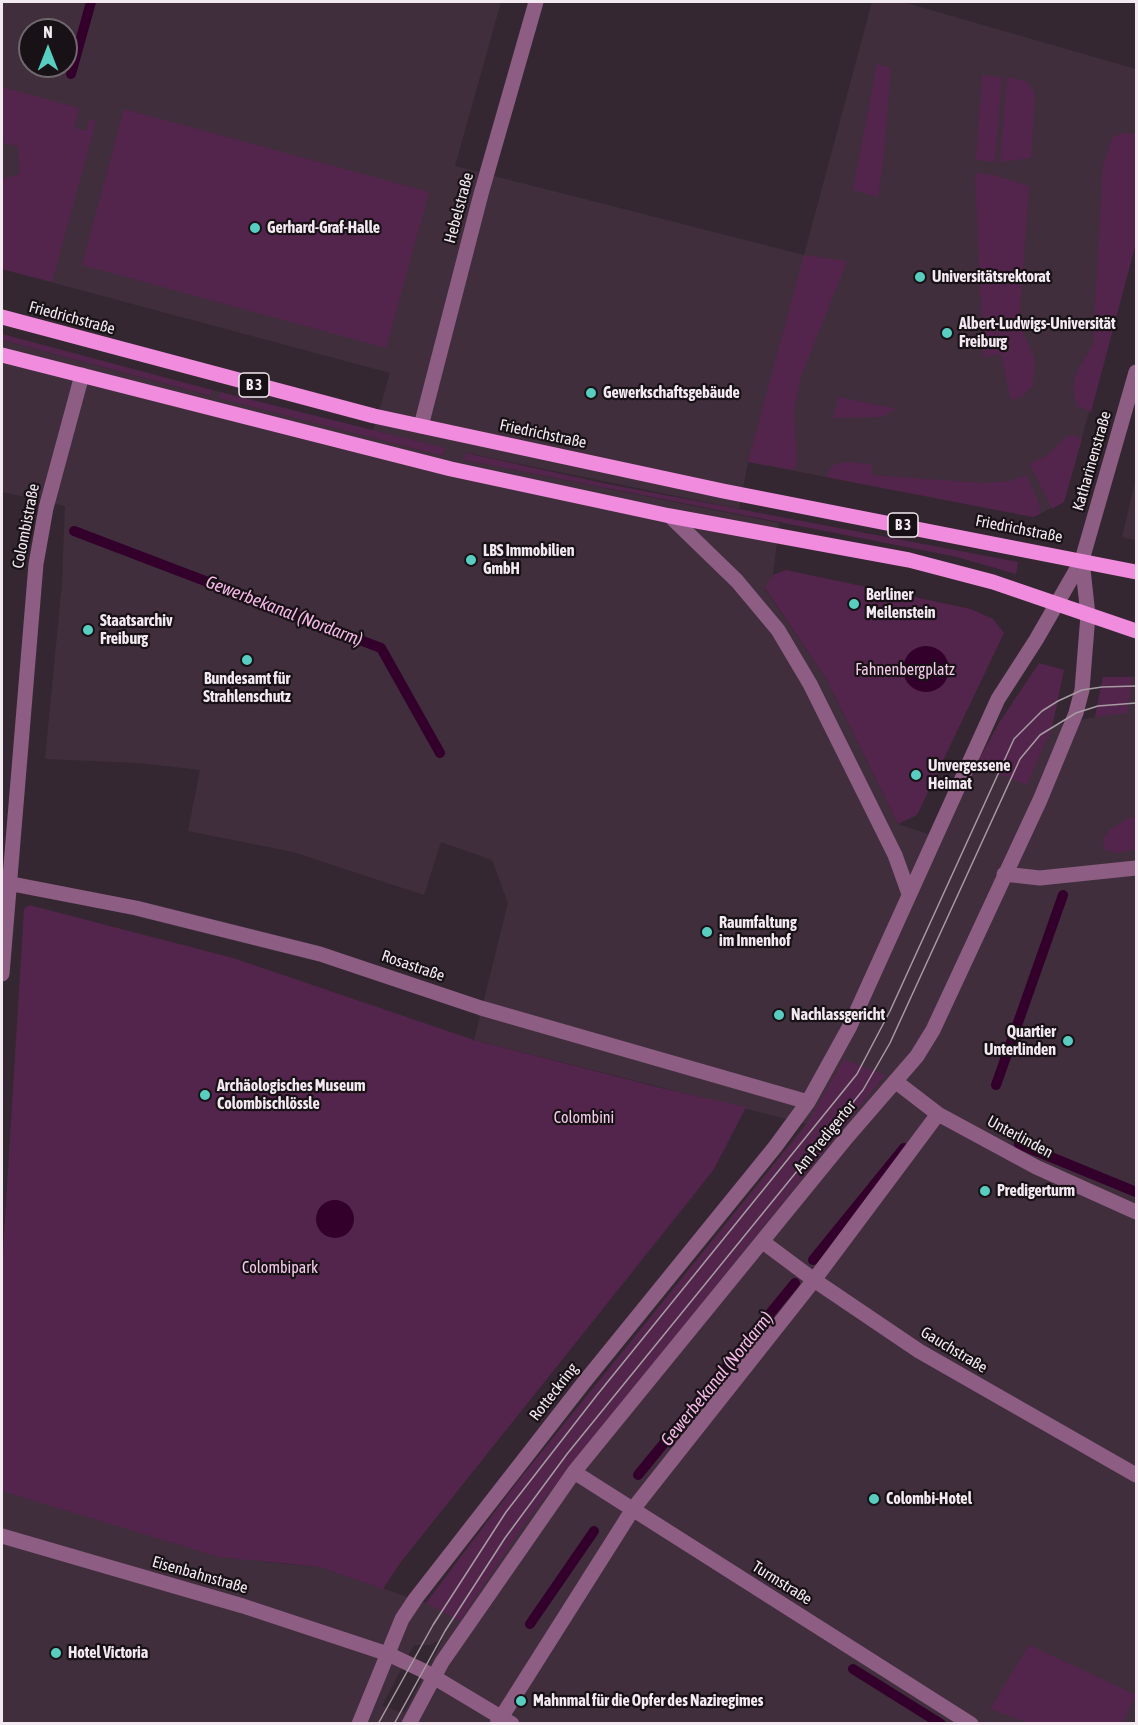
<!DOCTYPE html>
<meta charset="utf-8">
<style>
body{margin:0}
#map{position:relative;width:1138px;height:1725px;overflow:hidden;background:#342731;font-family:"Asap Condensed",sans-serif}
canvas{display:block}
.frame{position:absolute;inset:0;border:3px solid #f3eaf1;pointer-events:none}
.north{position:absolute;left:18px;top:18px;width:60px;height:60px;box-sizing:border-box;background:#181216;border:2px solid #70686e;border-radius:50%;rotate:0deg;font-size:16px;font-weight:700;line-height:24px;text-align:center;color:#f3eaf1}
.north::after{content:'';display:block;margin:auto;width:21px;height:27px;background:#58cec0;clip-path:polygon(50% 0,100% 100%,50% 72%,0 100%)}
</style>
<div id="map">
<canvas width="1138" height="1725"></canvas>
<div class="frame"></div>
<div class="north">N</div>
</div>
<script>
const c = document.querySelector('canvas').getContext('2d');
c.lineJoin = 'round';
function fillPath(path, color) { c.fillStyle = color; c.fill(path, 'evenodd'); }
const shape = rows => new Path2D(rows.map(r => 'M' + r).join(''));
function stroke(path, color, width, dash) { c.strokeStyle = color; c.lineWidth = width; c.lineCap = dash ? 'butt' : 'round'; c.setLineDash(dash || []); c.stroke(path); }
function drawText(font, color, halo, rows, align = 'center') {
  c.font = font + ' "Asap Condensed",sans-serif'; c.lineWidth = 4.5; c.setLineDash([]); c.textBaseline = 'middle'; c.strokeStyle = halo; c.fillStyle = color; for (const [text, x, y, turn = 0] of rows) {
    c.save(); c.translate(x, y); c.rotate((+turn || 0) * Math.PI / 180); c.textAlign = isNaN(turn) ? turn : align; if (halo) c.strokeText(text, 0, 0); c.fillText(text, 0, 0); c.restore();
  }
}
fillPath(shape([
 [2,2,501,2,455,166,804,255,872,2,903,2,1136,69,1136,243,1064,502,1033,517,748,462,739,509,467,453,465,460,779,523,773,575,765,589,827,680,898,824,942,839,976,765,1058,701,1052,726,1095,717,1103,677,1136,677,1136,1723,2,1723,2,1490,264,1562,320,1567,426,1603,519,1480,806,1124,474,1040,508,903,492,860,441,842,424,895,293,852,188,831,200,770,138,763,45,759,62,583,65,506,2,492,2,340,210,396,212,390,220,392,219,398,443,456,445,449,373,431,390,373,2,269],
 [30,30,66,30,66,66,30,66],
 [443,1639,404,1713,382,1706,414,1645,429,1645],
 [1136,478,1136,540,1122,537]
]), '#402e3c');
fillPath(shape([
 [877,64,891,68,883,164,878,197,853,190],
 [982,75,1002,77,995,162,976,160],
 [1007,77,1028,82,1035,95,1031,158,1000,162],
 [2,87,79,108,74,128,86,131,90,119,96,121,52,282,2,269,2,179,20,174,18,146,2,143],
 [124,109,429,192,386,348,82,265],
 [1123,133,1136,134,1136,243,1091,412,1077,406,1073,386,1076,374,1093,344,1103,165,1113,137],
 [975,173,994,175,1029,186,1019,323,1035,360,1033,380,1032,386,1022,397,1011,400,1001,354,983,358],
 [804,255,847,261,800,379,794,412,797,463,794,470,748,462],
 [2,334,212,390,211,396,2,340],
 [220,392,445,448,443,456,218,398],
 [838,397,897,409,881,417,833,418],
 [1073,435,1082,439,1064,502,1052,509,1030,464,1046,456,1066,437],
 [466,453,607,484,1018,562,1016,574,957,557,464,460],
 [847,462,872,464,871,475,982,483,1011,481,1026,475,1039,503,1040,514,1033,517,826,477,833,465],
 [786,570,971,609,993,619,1004,633,917,815,898,824,827,680,765,588,773,575],
 [1039,663,1064,670,1052,727,1027,785,976,765,999,723],
 [1103,677,1133,677,1127,713,1095,717],
 [1131,817,1136,818,1136,849,1118,853,1105,850,1103,841,1109,830],
 [29,905,233,958,474,1040,661,1088,746,1107,714,1169,696,1192,400,1563,383,1589,320,1567,219,1557,2,1491,2,1268,24,909],
 [844,1059,885,1075,527,1520,460,1621,426,1603,519,1480,807,1124],
 [1029,1645,1136,1695,1122,1723,1029,1723,990,1709]
]), '#54254c');
fillPath(shape([
 '903 669a23 23 0 1 1 46 0a23 23 0 1 1-46 0Z',
 '316 1219a19 19 0 1 1 38 0a19 19 0 1 1-38 0Z'
]), '#33002c');
stroke(shape([
 [71,74,91,2],
 [74,531,381,648,440,753],
 [996,1085,1063,895],
 [1019,1144,1136,1192],
 [813,1260,904,1148],
 [638,1475,795,1283],
 [530,1624,594,1531],
 [853,1669,941,1724]
]), '#33002c', 10);
stroke(shape([
 [421,426,481,194,536,2],
 [670,516,737,581,778,630,810,684,895,855,909,894],
 [1004,874,1040,878,1136,868],
 [2,882,136,908,320,954,481,1008,808,1102],
 [2,974,36,564,46,508,82,375],
 [895,1081,938,1114,1036,1167,1136,1212],
 [763,1242,814,1280,919,1351,1136,1475],
 [574,1472,971,1724],
 [2,1536,243,1606,388,1654,422,1670,512,1724],
 [359,1724,402,1619,416,1598,585,1381,775,1147,808,1102,850,1026,998,699,1036,640,1082,560,1136,372],
 [409,1724,442,1662,574,1472,847,1137,917,1056,933,1030,1040,800,1076,713,1082,690,1088,615,1082,560],
 [497,1724,633,1509,814,1280,938,1114]
]), '#8e5d84', 15);
stroke(shape([
 [2,317,374,416,723,491,1136,572],
 [2,355,451,469,670,516,909,560,993,582,1136,631]
]), '#f18bdd', 15);
stroke(shape([
 [378,1724,433,1625,506,1512,597,1395,857,1074,890,1011,1014,739,1042,711,1058,701,1082,690,1102,687,1136,686],
 [394,1724,445,1631,505,1538,567,1454,863,1090,890,1043,1020,759,1040,735,1076,713,1098,706,1136,703]
]), '#a69ba3', 1.5);
for (const [x, y, r, color] of [
 [255,228,6,"#58cec0"],
 [920,277,6,"#58cec0"],
 [947,333,6,"#58cec0"],
 [591,393,6,"#58cec0"],
 [471,560,6,"#58cec0"],
 [854,604,6,"#58cec0"],
 [88,630,6,"#58cec0"],
 [247,660,6,"#58cec0"],
 [916,775,6,"#58cec0"],
 [707,932,6,"#58cec0"],
 [779,1015,6,"#58cec0"],
 [1068,1041,6,"#58cec0"],
 [205,1095,6,"#58cec0"],
 [985,1191,6,"#58cec0"],
 [874,1499,6,"#58cec0"],
 [56,1653,6,"#58cec0"],
 [521,1701,6,"#58cec0"]
]) { const dot = new Path2D(); dot.arc(x, y, r, 0, 2 * Math.PI); c.fillStyle = color; c.fill(dot); stroke(dot, '#181216', 2); }
for (const [x, y, w] of [
 [254,385,30],
 [903,525,30]
]) { const box = new Path2D(); box.roundRect(x - w / 2, y - 12, w, 24, 4.5); c.fillStyle = '#181216'; c.fill(box); stroke(box, '#f3eaf1', 1.5); }
drawText('bold 15px', '#f3eaf1', null, [
 ["B 3",254,385],
 ["B 3",903,525]
]);
drawText('16px', '#f3eaf1', '#181216', [
 ["Hebelstraße",459,208,-75],
 ["Friedrichstraße",72,318,15],
 ["Friedrichstraße",543,434,12],
 ["Katharinenstraße",1092,461,-74],
 ["Colombistraße",26,526,-79],
 ["Friedrichstraße",1019,529,11],
 ["Rosastraße",413,966,19],
 ["Am Predigertor",825,1137,-51],
 ["Unterlinden",1020,1137,28],
 ["Gauchstraße",954,1350,31],
 ["Rotteckring",554,1392,-52],
 ["Eisenbahnstraße",200,1575,16],
 ["Turmstraße",782,1583,32]
]);
drawText('bold 16px', '#f3eaf1', '#181216', [
 ["Gerhard-Graf-Halle",267,228],
 ["Universitätsrektorat",932,277],
 ["Albert-Ludwigs-Universität",959,324],
 ["Freiburg",959,342],
 ["Gewerkschaftsgebäude",603,393],
 ["LBS Immobilien",483,551],
 ["GmbH",483,569],
 ["Berliner",866,595],
 ["Meilenstein",866,613],
 ["Staatsarchiv",100,621],
 ["Freiburg",100,639],
 ["Bundesamt für",247,679,"center"],
 ["Strahlenschutz",247,697,"center"],
 ["Unvergessene",928,766],
 ["Heimat",928,784],
 ["Raumfaltung",719,923],
 ["im Innenhof",719,941],
 ["Nachlassgericht",791,1015],
 ["Quartier",1056,1032,"right"],
 ["Unterlinden",1056,1050,"right"],
 ["Archäologisches Museum",217,1086],
 ["Colombischlössle",217,1104],
 ["Predigerturm",997,1191],
 ["Colombi-Hotel",886,1499],
 ["Hotel Victoria",68,1653],
 ["Mahnmal für die Opfer des Naziregimes",533,1701]
], 'left');
drawText('16px', '#f5cbeb', '#181216', [
 ["Fahnenbergplatz",905,670],
 ["Colombini",584,1118],
 ["Colombipark",280,1268]
]);
drawText('italic 18px', '#f6b8e8', '#181216', [
 ["Gewerbekanal (Nordarm)",284,611,21],
 ["Gewerbekanal (Nordarm)",717,1379,-51]
]);
</script>
